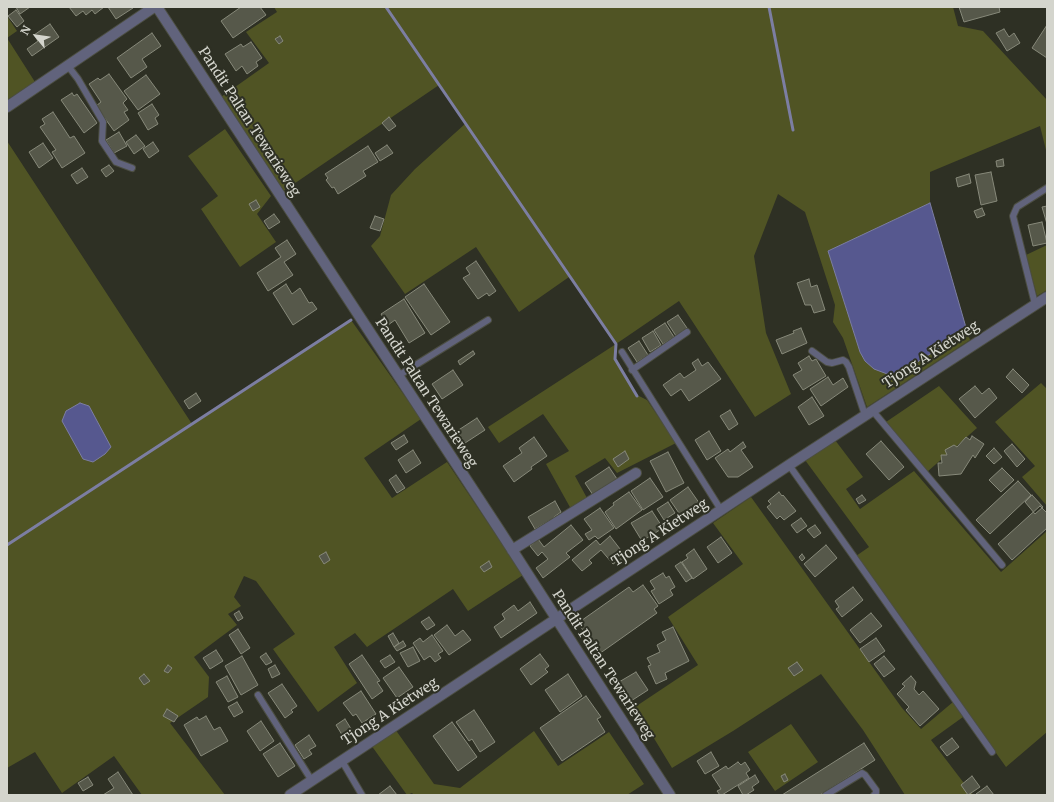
<!DOCTYPE html>
<style>
body{margin:0}
#map{position:relative;width:1054px;height:802px;overflow:hidden;background:#2e3024;font-family:Merriweather,serif}
canvas{display:block}
.frame{position:absolute;inset:0;border:8px solid #d4d5cd;pointer-events:none}
.north{position:absolute;left:16px;top:16px;width:40px;height:40px;-webkit-text-stroke:3px #2e3024;paint-order:stroke;rotate:299deg;font-size:11px;font-weight:700;line-height:16px;text-align:center;color:#d4d5cd}
.north::after{content:'';display:block;margin:auto;width:14px;height:18px;background:#d4d5cd;clip-path:polygon(50% 0,100% 100%,50% 72%,0 100%)}
</style>
<div id="map">
<canvas width="1054" height="802"></canvas>
<div class="frame"></div>
<div class="north">N</div>
</div>
<script>
const c = document.querySelector('canvas').getContext('2d');
c.lineJoin = 'round';
function fillPath(path, color) { c.fillStyle = color; c.fill(path, 'evenodd'); }
const shape = rows => new Path2D(rows.map(r => 'M' + r).join(''));
function stroke(path, color, width, dash) { c.strokeStyle = color; c.lineWidth = width; c.lineCap = dash ? 'butt' : 'round'; c.setLineDash(dash || []); c.stroke(path); }
function drawText(font, color, halo, rows, align = 'center') {
  c.font = font + ' Merriweather,serif'; c.lineWidth = 4; c.setLineDash([]); c.textBaseline = 'middle'; c.strokeStyle = halo; c.fillStyle = color; for (const [text, x, y, turn = 0] of rows) {
    c.save(); c.translate(x, y); c.rotate((+turn || 0) * Math.PI / 180); c.textAlign = isNaN(turn) ? turn : align; if (halo) c.strokeText(text, 0, 0); c.fillText(text, 0, 0); c.restore();
  }
}
fillPath(shape([
 [274,7,953,7,958,26,983,31,1047,100,1047,154,1040,126,930,172,930,203,829,251,860,352,865,361,898,374,967,331,970,340,867,407,843,338,833,322,835,305,805,212,778,194,754,256,766,333,791,394,755,417,679,301,616,344,615,352,615,359,637,395,647,400,676,443,617,473,605,458,575,476,587,498,571,509,546,464,569,451,543,414,499,443,488,427,616,344,569,277,519,312,476,247,405,294,371,246,380,236,391,195,415,169,465,124,439,85,282,192,221,97,269,63,246,32,277,12],
 [7,16,17,31,7,38,35,82,7,100],
 [225,129,271,196,257,214,276,242,240,267,201,209,218,196,188,156],
 [7,141,192,424,351,320,421,419,364,458,392,498,447,462,523,575,468,611,453,589,367,647,355,633,334,647,357,683,318,712,273,649,295,634,256,581,244,576,234,597,241,606,228,614,237,625,194,657,209,677,208,697,170,723,225,795,142,795,114,756,62,793,35,752,7,768],
 [1047,245,1047,290,1037,296,1026,255],
 [1041,383,1047,389,1047,506,1022,477,1035,466,995,422],
 [939,386,977,428,927,472,886,422],
 [835,440,863,477,846,489,860,509,914,471,1001,572,1047,531,1047,732,1006,767,856,556,869,547,805,460],
 [751,497,902,708,921,729,953,702,963,717,931,740,973,795,905,795,863,730,821,674,733,731,672,768,635,707,698,665,668,617,743,564,713,523],
 [791,724,818,762,775,791,748,752],
 [395,729,434,784,460,788,534,731,558,766,609,732,644,784,627,795,414,795,412,793,407,795,371,745]
]), '#505424');
const water = shape([
 [930,203,967,331,898,374,890,375,874,369,865,361,860,352,828,251,930,203],
 [80,403,89,406,111,447,105,454,93,462,83,459,62,421,66,411,80,403]
]);
fillPath(water, '#56588f');
stroke(water, '#7c7ea2', 1);
stroke(shape([
 [386,7,616,344,615,359,637,396],
 [769,7,793,130],
 [7,545,351,320]
]), '#7c7ea2', 3);
const building = shape([
 [16,7,30,7,20,14,16,7],
 [69,7,104,7,95,14,92,10,86,15,83,11,76,16,69,7],
 [108,7,132,7,133,8,116,19,108,7],
 [241,7,260,7,266,15,233,38,221,21,241,7],
 [959,7,999,7,1000,12,964,22,959,7],
 [16,10,24,21,17,27,8,16,16,10],
 [50,24,59,37,32,56,27,49,38,41,34,35,50,24],
 [1047,25,1047,58,1032,48,1047,25],
 [1004,29,1009,37,1014,33,1020,43,1007,51,996,33,1004,29],
 [152,33,161,46,142,59,147,67,131,78,117,58,152,33],
 [280,36,283,41,279,44,275,39,280,36],
 [251,42,262,58,256,62,258,66,247,74,242,66,236,71,225,54,241,44,243,47,251,42],
 [109,74,127,99,123,103,128,110,124,112,129,120,114,131,96,106,101,102,89,84,98,78,100,80,109,74],
 [146,75,160,94,138,110,124,91,146,75],
 [72,93,74,96,77,94,97,123,84,133,61,100,72,93],
 [152,104,159,115,155,118,158,124,148,130,138,113,152,104],
 [53,112,70,138,74,136,85,153,62,168,52,152,56,150,40,127,45,124,42,119,53,112],
 [389,117,396,126,389,131,382,123,389,117],
 [119,132,127,146,114,153,106,140,119,132],
 [136,135,145,146,134,154,126,142,136,135],
 [153,142,159,151,149,158,143,149,153,142],
 [43,143,53,158,39,168,29,152,43,143],
 [387,145,393,153,380,161,375,153,387,145],
 [368,146,378,162,363,171,366,176,338,194,334,187,332,188,326,180,328,178,325,174,368,146],
 [1003,159,1004,166,997,167,996,161,1003,159],
 [109,165,114,171,106,177,101,170,109,165],
 [82,168,88,177,77,184,71,175,82,168],
 [991,172,997,201,981,205,975,175,991,172],
 [969,174,971,183,958,187,956,178,969,174],
 [256,200,260,207,253,211,249,204,256,200],
 [1047,206,1047,224,1042,207,1047,206],
 [982,208,985,215,977,218,974,211,982,208],
 [274,214,280,222,269,229,264,221,274,214],
 [375,216,384,219,380,231,370,228,375,216],
 [1042,222,1047,243,1033,246,1028,225,1042,222],
 [287,240,296,254,284,262,293,275,268,291,257,273,281,257,275,248,287,240],
 [476,261,496,291,489,296,487,293,478,299,463,278,470,274,466,268,476,261],
 [809,279,811,287,817,285,825,310,814,313,811,305,805,305,797,283,809,279],
 [286,284,292,294,300,288,309,303,312,302,317,309,293,325,273,293,286,284],
 [424,284,450,322,431,335,405,297,424,284],
 [404,299,425,333,409,343,395,320,388,325,381,314,404,299],
 [678,315,687,328,676,336,667,322,678,315],
 [665,323,674,337,663,344,654,330,665,323],
 [801,328,807,343,782,354,776,340,794,333,793,331,801,328],
 [653,331,661,345,650,352,642,338,653,331],
 [639,341,648,355,637,362,628,348,639,341],
 [473,351,475,354,460,365,458,361,473,351],
 [809,356,812,361,816,359,826,376,803,390,793,375,802,370,798,363,809,356],
 [698,359,702,366,708,362,721,379,689,401,681,389,671,396,663,385,680,373,684,378,696,370,692,363,698,359],
 [1013,369,1029,385,1022,393,1006,377,1013,369],
 [453,370,463,385,442,399,432,384,453,370],
 [828,377,833,385,843,378,848,387,821,406,810,389,828,377],
 [975,386,982,394,989,388,997,398,975,418,959,399,975,386],
 [196,393,201,401,189,409,184,401,196,393],
 [812,397,824,416,809,425,798,407,812,397],
 [730,410,738,424,729,430,720,416,730,410],
 [477,418,485,430,465,443,457,431,477,418],
 [709,431,721,451,707,460,695,440,709,431],
 [404,435,408,442,396,450,391,443,404,435],
 [972,436,984,444,975,458,973,455,961,474,939,476,938,463,942,463,941,455,947,455,945,450,954,445,957,447,966,437,970,440,972,436],
 [534,437,547,456,531,467,532,469,514,482,503,466,522,453,519,448,534,437],
 [881,441,904,467,889,480,866,454,881,441],
 [743,442,746,447,741,450,753,467,738,477,728,477,715,458,728,449,730,452,743,442],
 [1012,444,1025,459,1017,467,1004,451,1012,444],
 [994,448,1002,457,994,464,986,456,994,448],
 [413,450,421,463,406,473,398,460,413,450],
 [625,451,629,459,618,467,613,459,625,451],
 [668,452,684,483,666,492,650,461,668,452],
 [609,467,617,479,593,495,585,483,609,467],
 [1002,468,1014,480,1001,492,989,480,1002,468],
 [396,475,405,488,397,493,389,480,396,475],
 [650,478,663,497,643,510,631,491,650,478],
 [1018,481,1031,495,990,534,976,520,1018,481],
 [688,487,702,507,693,513,690,509,681,516,670,500,688,487],
 [629,492,642,510,616,529,605,512,614,505,613,503,629,492],
 [779,492,782,496,783,495,796,511,784,520,780,516,777,519,767,507,771,504,768,501,779,492],
 [862,495,866,500,859,504,856,499,862,495],
 [1032,495,1043,507,1035,514,1025,502,1032,495],
 [555,501,561,512,554,517,554,518,535,529,528,517,555,501],
 [668,502,675,513,664,520,657,509,668,502],
 [1040,506,1047,513,1047,528,1012,560,998,544,1040,506],
 [600,508,614,528,598,539,595,536,589,540,585,534,592,530,584,519,600,508],
 [652,511,663,528,642,541,631,523,652,511],
 [801,518,807,526,797,533,791,525,801,518],
 [571,525,583,540,566,553,570,557,543,578,536,568,548,559,542,552,538,556,530,546,538,539,544,547,571,525],
 [815,525,821,533,814,538,807,530,815,525],
 [610,536,627,558,618,565,616,562,613,564,601,550,589,560,592,563,582,571,572,560,596,540,600,545,610,536],
 [721,537,732,553,718,563,707,547,721,537],
 [826,545,837,558,815,577,804,564,826,545],
 [694,549,707,569,693,579,682,562,688,558,686,555,694,549],
 [326,552,330,560,324,564,319,556,326,552],
 [802,554,805,558,802,561,799,557,802,554],
 [489,561,492,567,484,572,480,567,489,561],
 [681,562,692,578,686,582,675,566,681,562],
 [663,573,666,578,669,576,675,587,670,590,673,595,659,604,651,591,655,589,650,581,663,573],
 [643,585,658,606,654,609,657,613,599,654,578,623,629,587,633,592,643,585],
 [853,587,863,600,842,617,836,609,839,607,835,601,853,587],
 [530,602,537,613,501,638,494,627,505,619,502,614,514,605,518,611,530,602],
 [239,611,243,618,238,621,234,614,239,611],
 [871,613,882,626,860,643,850,630,871,613],
 [429,617,435,625,427,630,421,622,429,617],
 [447,625,455,636,463,630,471,640,449,655,434,635,447,625],
 [673,627,689,661,665,673,667,679,656,684,648,666,651,665,647,658,660,652,657,645,666,640,662,632,673,627],
 [238,629,250,648,241,654,229,635,238,629],
 [393,633,399,643,394,647,388,636,393,633],
 [432,635,443,651,438,654,441,658,435,662,430,656,424,660,413,643,420,638,423,642,432,635],
 [876,638,885,651,869,662,860,649,876,638],
 [403,641,406,646,397,651,394,647,403,641],
 [413,647,420,661,408,667,400,653,413,647],
 [216,650,223,661,210,669,203,658,216,650],
 [266,653,272,662,266,665,260,657,266,653],
 [540,654,549,666,545,669,548,672,531,685,520,669,540,654],
 [362,655,380,681,377,682,383,691,372,699,349,664,362,655],
 [390,655,395,662,385,668,380,661,390,655],
 [242,656,258,685,241,695,225,666,242,656],
 [884,656,895,669,884,677,874,664,884,656],
 [797,662,803,670,794,676,788,668,797,662],
 [168,665,172,668,168,673,164,671,168,665],
 [275,665,280,674,272,678,268,669,275,665],
 [399,667,413,687,397,698,383,678,399,667],
 [636,672,648,690,631,701,619,682,636,672],
 [144,674,150,681,144,685,139,678,144,674],
 [568,674,582,696,560,712,545,690,568,674],
 [227,676,238,697,228,702,216,682,227,676],
 [911,676,916,682,914,689,919,695,923,691,939,709,920,726,906,710,909,707,897,694,905,686,902,684,911,676],
 [282,684,297,706,291,710,293,712,285,718,268,693,282,684],
 [361,691,376,714,362,723,356,714,353,716,343,703,361,691],
 [586,696,601,717,597,719,605,732,562,761,540,728,586,696],
 [237,702,243,712,234,717,228,707,237,702],
 [167,709,178,716,174,722,163,716,167,709],
 [474,710,495,742,480,752,472,739,469,741,456,722,474,710],
 [206,716,214,730,220,727,228,741,201,756,184,725,197,717,199,720,206,716],
 [345,719,353,732,344,738,336,725,345,719],
 [261,721,274,741,260,751,247,731,261,721],
 [452,722,477,757,458,771,433,736,452,722],
 [309,735,316,746,309,750,312,754,304,759,295,745,309,735],
 [952,738,959,747,947,756,940,747,952,738],
 [280,743,295,766,278,777,263,754,280,743],
 [864,743,875,760,820,795,782,795,864,743],
 [711,752,719,766,705,774,697,761,711,752],
 [738,762,741,765,745,762,750,770,746,773,749,778,722,795,720,795,717,791,721,789,712,775,726,766,728,769,738,762],
 [118,772,133,795,103,795,114,788,108,779,118,772],
 [785,774,788,780,784,782,781,776,785,774],
 [755,775,759,782,752,787,754,790,746,795,743,795,738,786,755,775],
 [972,776,980,787,968,795,961,785,972,776],
 [88,777,93,785,83,791,78,783,88,777],
 [390,786,397,795,378,795,390,786],
 [987,786,994,795,977,795,976,794,987,786]
]);
fillPath(building, '#56584a');
stroke(building, '#87897a', 1);
const service = shape([
 [68,66,78,79,103,122,102,141,116,162,132,168],
 [1035,304,1013,216,1017,207,1047,188],
 [812,351,827,362,832,363,843,360,846,362,849,367,865,415],
 [622,352,721,510],
 [632,370,687,332],
 [398,376,488,320],
 [872,410,1002,565],
 [789,465,992,752],
 [258,695,312,781],
 [342,761,362,795],
 [826,795,862,773,865,775,876,790,876,793,874,795]
]);
const minor = shape([
 [157,7,500,531,670,795],
 [7,107,154,7],
 [512,550,636,473],
 [290,795,789,465,1047,297]
]);
stroke(service, '#4c4e42', 8);
stroke(minor, '#4c4e42', 12);
stroke(service, '#61637c', 6);
stroke(minor, '#61637c', 10);
drawText('14px', '#d4d5cd', '#2e3024', [
 ["Pandit Paltan Tewarieweg",249,122,57],
 ["Tjong A Kietweg",931,355,-33],
 ["Pandit Paltan Tewarieweg",426,393,57],
 ["Tjong A Kietweg",660,533,-33],
 ["Pandit Paltan Tewarieweg",603,665,57],
 ["Tjong A Kietweg",390,712,-33]
]);
</script>
